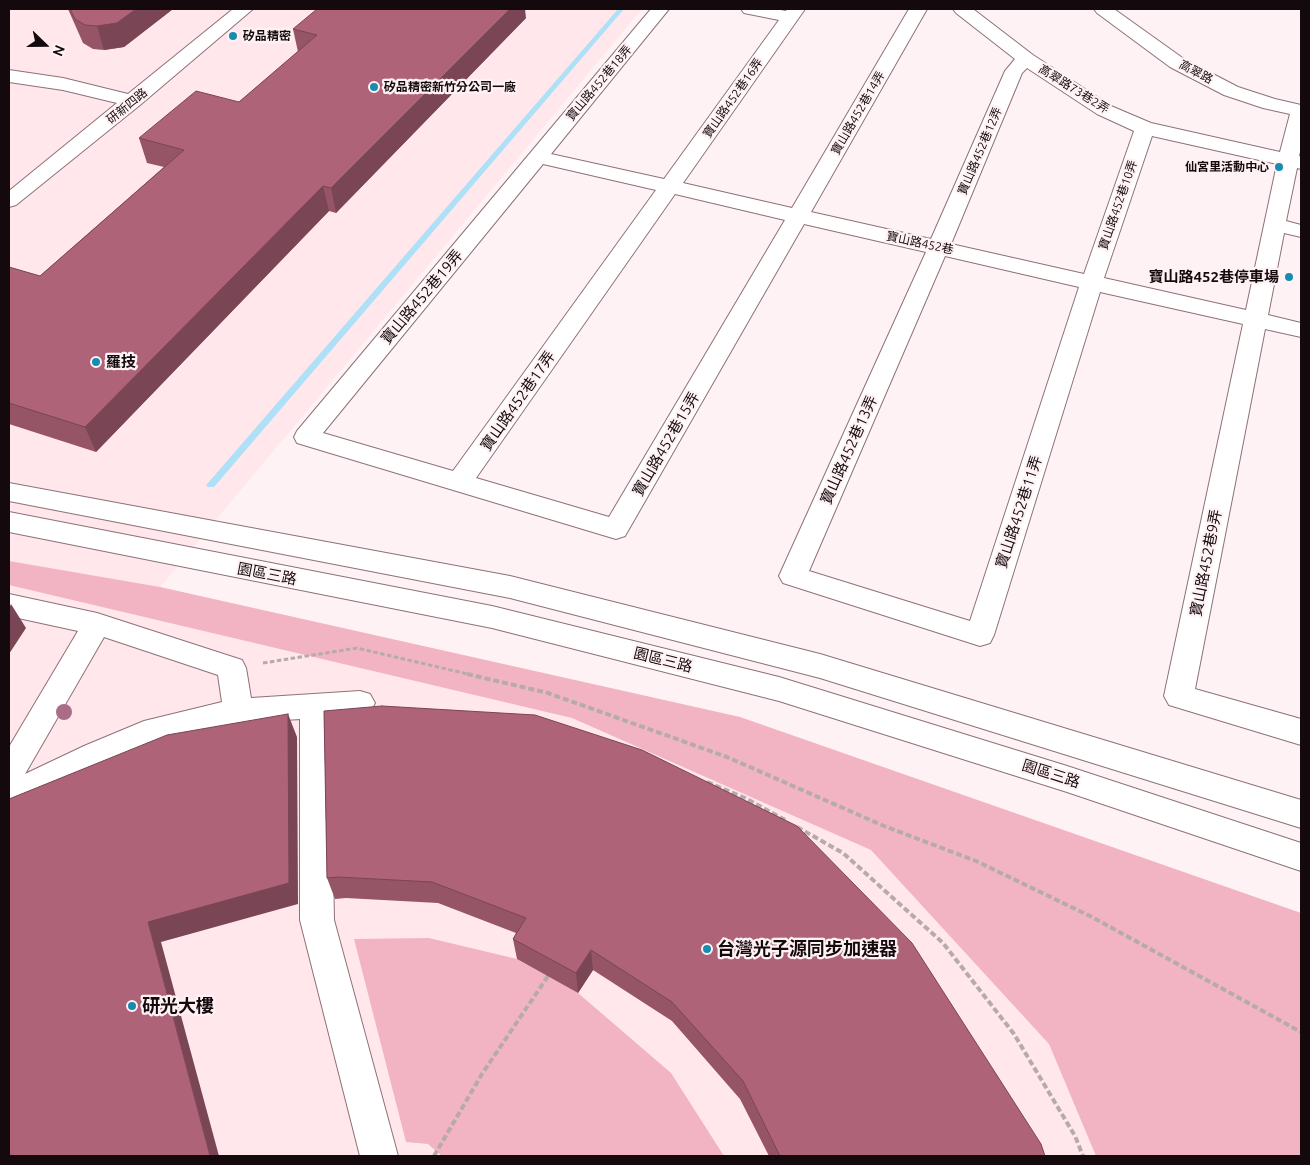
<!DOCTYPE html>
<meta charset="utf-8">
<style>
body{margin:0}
#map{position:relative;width:1310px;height:1165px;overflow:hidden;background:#fff2f5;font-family:Ubuntu,sans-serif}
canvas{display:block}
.frame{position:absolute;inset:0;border:10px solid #140a0d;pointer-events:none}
.north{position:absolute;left:20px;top:20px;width:50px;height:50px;-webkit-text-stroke:4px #fff2f5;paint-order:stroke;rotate:112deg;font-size:14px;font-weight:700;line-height:20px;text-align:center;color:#140a0d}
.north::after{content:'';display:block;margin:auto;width:18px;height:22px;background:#140a0d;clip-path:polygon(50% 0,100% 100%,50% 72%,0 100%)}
</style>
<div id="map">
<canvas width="1310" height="1165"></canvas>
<div class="frame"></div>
<div class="north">N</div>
</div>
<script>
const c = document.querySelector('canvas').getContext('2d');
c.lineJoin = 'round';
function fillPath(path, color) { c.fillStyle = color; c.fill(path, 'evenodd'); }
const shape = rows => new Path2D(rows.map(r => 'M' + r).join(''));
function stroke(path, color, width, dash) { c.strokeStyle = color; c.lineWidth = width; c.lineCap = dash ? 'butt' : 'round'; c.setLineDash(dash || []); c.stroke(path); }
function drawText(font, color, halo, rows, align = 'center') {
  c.font = font + ' Ubuntu,"Noto Sans TC",sans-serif'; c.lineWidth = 4.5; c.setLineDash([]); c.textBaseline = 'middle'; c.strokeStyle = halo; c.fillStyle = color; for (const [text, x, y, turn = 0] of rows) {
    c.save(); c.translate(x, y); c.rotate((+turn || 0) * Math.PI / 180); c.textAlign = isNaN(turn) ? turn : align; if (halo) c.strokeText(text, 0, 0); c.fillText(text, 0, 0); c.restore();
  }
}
fillPath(shape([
 [9,9,642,9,160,587,740,717,1301,913,1301,1156,9,1156]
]), '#ffe7ec');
fillPath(shape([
 [9,561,160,587,740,717,1301,913,1301,1156,1096,1156,1049,1044,871,850,572,718,9,585],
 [429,938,517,959,578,993,671,1073,724,1156,442,1156,428,1144,406,1142,354,939]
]), '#f2b4c3');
fillPath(shape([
 [618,9,624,9,214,487,208,487,206,485,208,483,618,9]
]), '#aee1f7');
const minor = shape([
 [233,9,253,9,140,105,16,205,9,207,9,191,117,103,63,90,9,82,9,70,63,78,128,94,233,9],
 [651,9,669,9,551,154,664,179,779,20,744,13,741,9,775,9,786,11,787,9,805,9,683,183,792,208,909,9,927,9,811,212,931,239,1005,71,1015,59,956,13,953,9,973,9,1033,55,1111,106,1151,123,1280,152,1290,114,1263,108,1224,95,1170,67,1097,13,1094,9,1114,9,1184,59,1238,87,1275,99,1301,105,1301,148,1299,156,1301,157,1301,169,1297,168,1286,221,1301,225,1301,237,1284,233,1268,315,1301,323,1301,337,1265,329,1195,689,1301,719,1301,745,1169,705,1164,696,1243,324,1100,292,994,635,990,643,980,646,783,583,779,576,926,252,804,224,625,536,616,539,297,443,294,437,297,431,651,9],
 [1027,68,1097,114,1134,131,1084,274,951,244,1022,73,1027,68],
 [1152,136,1277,164,1246,310,1104,278,1152,136],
 [543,164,656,190,453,471,323,433,543,164],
 [675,194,785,220,609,517,476,478,675,194],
 [945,256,1079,287,970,621,809,571,945,256],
 [9,483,510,576,820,654,1301,800,1301,828,820,678,510,598,9,501,9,483],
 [9,512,492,606,779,677,1067,766,1301,843,1301,871,1067,792,779,701,492,628,9,532,9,512],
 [9,594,97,613,242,660,246,668,251,698,360,691,370,694,375,703,370,712,360,715,330,717,334,920,398,1156,360,1156,300,920,300,719,238,723,159,742,106,764,9,810,9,747,78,631,9,616,9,594],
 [104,637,218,675,222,702,144,721,84,746,25,774,104,637]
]);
stroke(minor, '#8d7278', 2);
stroke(shape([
 [263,663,357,648,472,675]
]), '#b6aaad', 3, [4.5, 2.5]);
stroke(shape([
 [467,674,548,693,727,757,884,826,976,861,1092,917,1301,1032],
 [707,782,745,798,785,820],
 [797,827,843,853,943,943,1014,1034,1075,1136,1083,1156],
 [434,1156,482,1074,548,976]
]), '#b6aaad', 4, [6, 3]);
fillPath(minor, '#fff');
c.fillStyle = '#aa6d87';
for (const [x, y] of [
 [64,712]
]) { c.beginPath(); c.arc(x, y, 8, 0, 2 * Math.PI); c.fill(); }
fillPath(shape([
 [68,9,173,9,124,47,104,50,93,49,83,43],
 [526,18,336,213,329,211,96,452,9,424,9,267,40,276,164,167,147,163,139,138,239,102,298,52,293,29],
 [324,711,1045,1156,769,1156,740,1099,672,1021,593,970,578,993,517,959,513,939,516,933,438,903,346,898,335,899,327,878]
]), '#965567');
fillPath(shape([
 [136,9,173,9,124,47,104,50,97,26],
 [510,9,525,9,526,18,336,213,331,188],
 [323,186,329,211,96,452,85,427],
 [11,604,26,628,9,654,9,608],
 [288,714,297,737,298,904,161,942,219,1156,210,1156,148,922],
 [591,950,593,970,578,993,576,973]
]), '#7a4554');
const building = shape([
 [70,9,136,9,117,23,97,26,85,25,75,19,70,9],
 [317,9,510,9,331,188,323,186,85,427,9,403,9,267,40,276,184,150,139,138,196,91,239,102,317,35,293,29,317,9],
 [382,706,535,715,642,750,797,826,912,943,1041,1144,1045,1156,780,1156,743,1081,672,1002,591,950,576,973,513,939,526,918,432,882,338,877,327,878,324,711,382,706],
 [288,714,289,883,148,922,210,1156,9,1156,9,799,167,735,288,714]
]);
fillPath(building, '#af6378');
stroke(building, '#7a4554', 1);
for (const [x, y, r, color] of [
 [233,36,5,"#188cb0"],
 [374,87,5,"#188cb0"],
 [1279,167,5,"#188cb0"],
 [1289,277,5,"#188cb0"],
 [96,362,5,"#188cb0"],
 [707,949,5,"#188cb0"],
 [132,1006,5,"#188cb0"]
]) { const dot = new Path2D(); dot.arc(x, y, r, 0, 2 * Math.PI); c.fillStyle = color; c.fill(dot); stroke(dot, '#fff2f5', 2); }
drawText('bold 12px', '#140a0d', '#fff2f5', [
 ["矽品精密",243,36],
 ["矽品精密新竹分公司一廠",384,87],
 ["仙宮里活動中心",1269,167,"right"]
], 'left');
drawText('12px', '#140a0d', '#fff2f5', [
 ["高翠路",1196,72,28],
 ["寶山路452巷18弄",599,83,-50],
 ["高翠路73巷2弄",1074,89,32],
 ["寶山路452巷16弄",733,98,-55],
 ["研新四路",127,106,-39],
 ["寶山路452巷14弄",858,113,-60],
 ["寶山路452巷12弄",980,151,-67],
 ["寶山路452巷10弄",1118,205,-71],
 ["寶山路452巷",920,243,12]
]);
drawText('bold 15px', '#140a0d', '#fff2f5', [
 ["寶山路452巷停車場",1279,277],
 ["羅技",106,362,"left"]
], 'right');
drawText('15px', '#140a0d', '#fff2f5', [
 ["寶山路452巷19弄",422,297,-50],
 ["寶山路452巷17弄",518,401,-55],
 ["寶山路452巷15弄",666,444,-60],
 ["寶山路452巷13弄",849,450,-66],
 ["寶山路452巷11弄",1019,512,-72],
 ["寶山路452巷9弄",1206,563,-79],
 ["園區三路",267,574,11],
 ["園區三路",663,660,14],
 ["園區三路",1051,774,18]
]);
drawText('bold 18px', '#140a0d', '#fff2f5', [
 ["台灣光子源同步加速器",717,949],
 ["研光大樓",142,1006]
], 'left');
</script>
